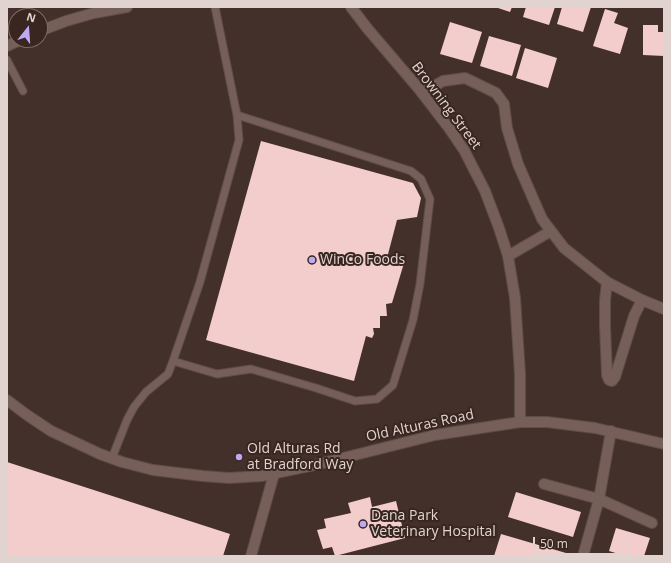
<!DOCTYPE html>
<style>
body{margin:0}
#map{position:relative;width:671px;height:563px;overflow:hidden;background:#44302a;font-family:"Open Sans",sans-serif}
canvas{display:block}
.frame{position:absolute;inset:0;border:8px solid #e1d4d0;pointer-events:none}
.north{position:absolute;left:8px;top:8px;width:40px;height:40px;box-sizing:border-box;background:#392620;border:1px solid #7c6c66;border-radius:50%;rotate:17deg;font-size:11px;font-weight:700;line-height:16px;text-align:center;color:#e1d4d0}
.north::after{content:'';display:block;margin:auto;width:14px;height:18px;background:#bea9f5;clip-path:polygon(50% 0,100% 100%,50% 72%,0 100%)}
.scale{position:absolute;left:533px;top:537px;width:97px;height:18px;box-sizing:border-box;border:2px solid #e1d4d0;border-top:0;padding-left:5px;font-size:12px;line-height:14px;white-space:nowrap;color:#e1d4d0;-webkit-text-stroke:3px #392620;paint-order:stroke}
</style>
<div id="map">
<canvas width="671" height="563"></canvas>
<div class="frame"></div>
<div class="north">N</div>
<div class="scale">50 m</div>
</div>
<script>
const c = document.querySelector('canvas').getContext('2d');
c.lineJoin = 'round';
function fillPath(path, color) { c.fillStyle = color; c.fill(path, 'evenodd'); }
const shape = rows => new Path2D(rows.map(r => 'M' + r).join(''));
function stroke(path, color, width, dash) { c.strokeStyle = color; c.lineWidth = width; c.lineCap = dash ? 'butt' : 'round'; c.setLineDash(dash || []); c.stroke(path); }
function drawText(font, color, halo, rows, align = 'center') {
  c.font = font + ' "Open Sans",sans-serif'; c.lineWidth = 4; c.setLineDash([]); c.textBaseline = 'middle'; c.strokeStyle = halo; c.fillStyle = color; for (const [text, x, y, turn = 0] of rows) {
    c.save(); c.translate(x, y); c.rotate((+turn || 0) * Math.PI / 180); c.textAlign = isNaN(turn) ? turn : align; if (halo) c.strokeText(text, 0, 0); c.fillText(text, 0, 0); c.restore();
  }
}
fillPath(shape([
 [495,7,512,7,510,12],
 [526,7,555,7,549,25,523,17],
 [562,7,591,7,583,32,557,24],
 [605,9,618,13,614,23,628,28,620,54,593,46],
 [450,22,482,32,472,63,440,54],
 [643,25,658,25,658,32,664,32,664,56,643,55],
 [489,36,521,45,512,76,480,66],
 [525,48,557,58,548,88,516,78],
 [261,141,413,183,421,198,417,217,397,220,387,258,404,263,392,303,386,304,387,316,380,316,380,328,373,328,374,334,372,338,366,336,354,381,206,340],
 [7,462,230,534,223,556,7,556],
 [516,492,581,512,573,537,508,517],
 [370,497,372,507,396,501,405,538,335,556,332,547,323,549,317,530,326,528,324,519,351,513,348,503],
 [616,528,650,538,644,556,625,556,609,551],
 [501,534,566,553,565,556,494,556]
]), '#f3cccc');
const lane = shape([
 [7,60,23,91],
 [173,361,217,374,251,369,316,388,355,401,377,399,393,385,413,320,420,284,430,199,421,179,411,171,237,115],
 [112,458,127,420,134,407,146,392,168,374,173,361,200,282,239,140,237,115,215,7]
]);
const street = shape([
 [422,93,443,81,465,78,496,93,504,104,507,128,518,164,542,219,564,248,607,282,605,300,605,326,607,375,609,380,612,381,615,377,634,316,642,300],
 [508,256,551,231],
 [607,282,642,300,664,309],
 [544,484,599,499,652,523],
 [251,556,274,474],
 [583,556,599,499,611,431]
]);
const secondary = shape([
 [351,7,367,28,419,89,449,128,464,150,485,191,499,228,508,256,515,298,520,374,520,422],
 [40,31,66,21,94,13,127,7],
 [7,46,20,40],
 [7,400,27,415,51,431,100,454,122,462,153,470,203,476,229,478,262,476,315,465,435,435,520,422,547,422,595,428,664,444]
]);
stroke(lane, '#5d4d47', 9);
stroke(street, '#5d4d47', 12);
stroke(secondary, '#5d4d47', 12);
stroke(lane, '#755f58', 7);
stroke(street, '#755f58', 10);
stroke(secondary, '#755f58', 10);
for (const [x, y, r, color] of [
 [312,260,4,"#bea9f5"],
 [239,457,4,"#bea9f5"],
 [363,524,4,"#bea9f5"]
]) { const dot = new Path2D(); dot.arc(x, y, r, 0, 2 * Math.PI); c.fillStyle = color; c.fill(dot); stroke(dot, '#392620', 1.5); }
drawText('14px', '#e1d4d0', '#392620', [
 ["Browning Street",446,106,53],
 ["Old Alturas Road",420,426,-12]
]);
drawText('14px', '#e1d4d0', '#392620', [
 ["WinCo Foods",320,260],
 ["Old Alturas Rd",247,449],
 ["at Bradford Way",247,465],
 ["Dana Park",371,516],
 ["Veterinary Hospital",371,532]
], 'left');
</script>
